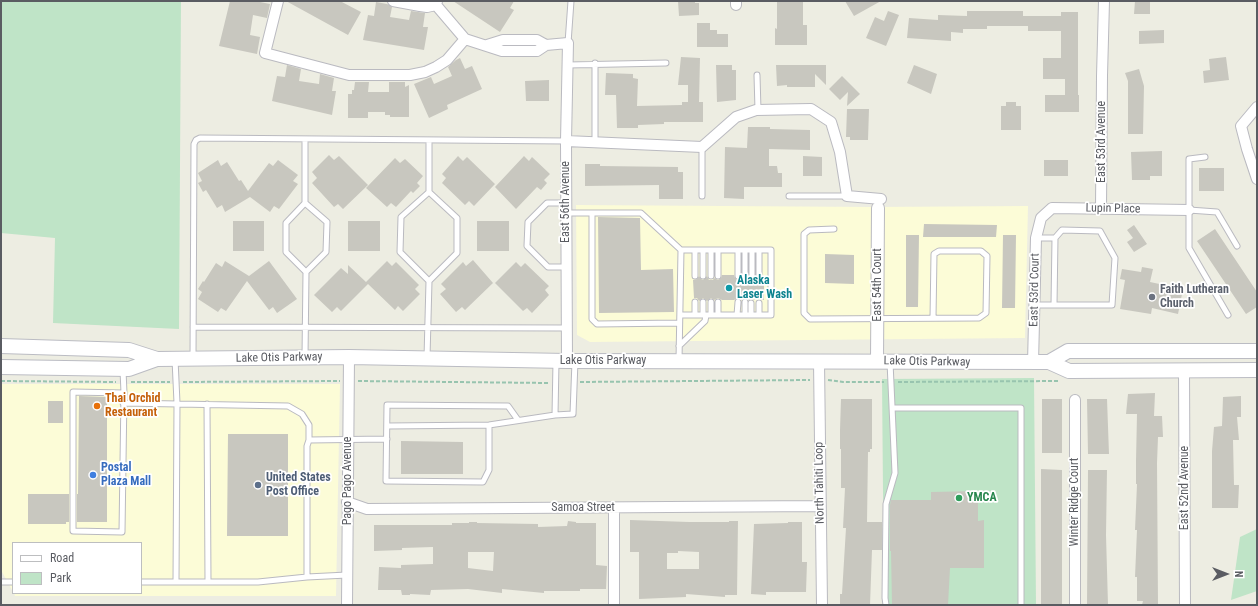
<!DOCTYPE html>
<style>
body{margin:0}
#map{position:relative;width:1258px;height:606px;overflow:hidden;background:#edede2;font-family:"Roboto Condensed",sans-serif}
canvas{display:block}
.frame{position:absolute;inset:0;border:2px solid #5a5c62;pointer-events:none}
.legend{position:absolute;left:12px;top:542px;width:130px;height:52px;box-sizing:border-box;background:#fff;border:1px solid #bdbec0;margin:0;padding:5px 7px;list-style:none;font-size:12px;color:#5a5c62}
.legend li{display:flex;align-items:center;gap:8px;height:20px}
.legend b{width:20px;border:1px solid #bdbec0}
.north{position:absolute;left:1206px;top:554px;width:40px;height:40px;-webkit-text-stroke:3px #fff;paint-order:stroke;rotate:90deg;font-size:11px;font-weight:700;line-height:16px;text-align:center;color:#5a5c62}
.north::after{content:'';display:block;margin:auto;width:14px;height:18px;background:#5a5c62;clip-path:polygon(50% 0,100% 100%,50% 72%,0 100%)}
</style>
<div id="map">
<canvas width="1258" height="606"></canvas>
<div class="frame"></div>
<ul class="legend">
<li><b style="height:5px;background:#fff"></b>Road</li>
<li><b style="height:11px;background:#bfe4c7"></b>Park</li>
</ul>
<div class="north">N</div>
</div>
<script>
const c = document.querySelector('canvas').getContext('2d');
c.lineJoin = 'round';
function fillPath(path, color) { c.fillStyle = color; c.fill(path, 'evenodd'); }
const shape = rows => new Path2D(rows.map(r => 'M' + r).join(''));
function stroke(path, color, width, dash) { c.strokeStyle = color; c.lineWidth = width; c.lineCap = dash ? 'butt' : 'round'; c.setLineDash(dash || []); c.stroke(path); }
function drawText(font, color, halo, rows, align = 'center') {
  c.font = font + ' "Roboto Condensed",sans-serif'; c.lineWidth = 3.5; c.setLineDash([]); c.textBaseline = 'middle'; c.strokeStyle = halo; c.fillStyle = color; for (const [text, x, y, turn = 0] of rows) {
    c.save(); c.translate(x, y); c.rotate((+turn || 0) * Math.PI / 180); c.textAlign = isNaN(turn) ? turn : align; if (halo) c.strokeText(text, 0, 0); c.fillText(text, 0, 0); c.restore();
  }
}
fillPath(shape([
 [576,205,873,207,1028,206,1025,338,590,342,577,335],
 [1,384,340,384,336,596,15,596,14,593,141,593,141,543,13,543,13,592,1,570]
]), '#fcfcd7');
fillPath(shape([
 [1,1,181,1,179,329,53,323,55,238,1,233],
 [1034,378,1036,605,884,605,882,379],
 [1257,529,1257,591,1231,600,1240,537]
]), '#bfe4c7');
fillPath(shape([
 [230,1,255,1,270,4,267,18,253,15,250,35,260,37,257,54,219,46],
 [286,1,340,1,361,12,348,35],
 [453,1,514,1,510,8,514,10,500,32],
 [678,1,695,1,695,3,699,3,699,15,679,16],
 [777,1,803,1,803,25,807,25,807,45,775,45,775,28,777,29],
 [845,1,881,1,854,16],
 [1135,1,1150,1,1150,14,1134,14],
 [376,2,387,4,392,7,390,17,409,20,411,11,425,13,423,27,428,27,424,50,363,40,368,15,374,16],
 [888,11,899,15,886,46,866,38,875,17,884,21],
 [967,11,1023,11,1023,16,1061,16,1061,12,1078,12,1078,95,1079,95,1079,112,1045,112,1045,95,1065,95,1065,79,1043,79,1043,58,1061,58,1061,31,1028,31,1028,26,987,26,987,29,963,29,963,33,951,32,951,41,907,38,909,18,938,20,938,15,967,16],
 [697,23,710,23,710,30,717,30,717,34,728,34,728,47,697,47],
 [1164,30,1164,43,1139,44,1139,31],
 [681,57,700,58,699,102,703,102,703,122,664,122,664,124,638,125,638,128,617,128,616,95,605,95,606,73,633,74,633,78,638,79,637,106,682,105,682,102,688,102,688,85,678,85],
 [1226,57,1229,80,1204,83,1203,71,1210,70,1209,59],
 [460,58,465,69,472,66,482,89,447,105,448,109,429,118,414,84,431,77,434,84,452,76,448,67,456,60],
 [287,65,301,69,299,81,319,84,320,74,334,78,332,91,336,91,332,115,272,101,277,76,285,77],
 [716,65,732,65,732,70,736,70,736,100,717,102],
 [776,65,826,65,826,85,815,74,815,87,787,87,787,85,777,86],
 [914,65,937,74,931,94,907,83],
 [1139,69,1144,86,1143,134,1128,134,1128,81,1125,73],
 [842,76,860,94,847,106,848,92,840,100,829,89],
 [549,80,549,101,526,101,525,81],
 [355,82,369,82,368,92,389,92,389,82,405,82,405,87,409,85,409,117,390,117,390,115,385,115,385,112,368,112,368,118,348,118,348,94,352,94,352,90,354,90],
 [1006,102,1016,102,1016,106,1021,106,1021,130,1001,130,1001,106,1006,106],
 [847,109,869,109,868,140,850,140,850,137,846,137],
 [748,127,770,127,770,129,810,130,810,150,769,149,769,166,777,166,778,173,782,173,782,187,744,187,744,199,724,198,725,147,747,148],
 [1162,151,1162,176,1150,176,1150,180,1132,180,1131,152],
 [329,155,334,160,339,156,368,185,343,209,338,204,334,207,312,183,317,178,312,172],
 [458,156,463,161,467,157,495,184,474,206,469,201,465,205,442,183,446,178,442,174],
 [524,156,529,161,532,157,550,174,544,180,547,183,541,190,537,187,516,209,495,187],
 [803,156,822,157,822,176,803,176],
 [395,158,400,163,405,159,423,176,417,183,420,186,413,193,411,191,396,207,391,203,387,207,366,188],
 [218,160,221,166,227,162,239,181,241,180,248,191,269,163,273,166,278,160,298,175,293,181,298,184,279,209,274,206,270,212,250,197,225,212,222,205,217,208,206,190,203,192,198,183,202,181,198,173],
 [1044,160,1068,160,1068,176,1044,176],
 [585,164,600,164,600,166,678,167,678,172,683,172,683,199,659,199,659,185,585,186],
 [1199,168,1224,168,1224,191,1199,191],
 [598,217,640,218,641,270,673,269,674,312,599,313],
 [233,221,264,221,264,251,233,251],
 [348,221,380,221,380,251,348,251],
 [477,221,509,221,509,251,477,251],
 [924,224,997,225,996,237,923,237],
 [1134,225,1147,244,1134,252,1127,242,1133,238,1127,230],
 [1215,229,1257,292,1257,307,1246,314,1197,241],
 [906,235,919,235,918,307,906,307],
 [1003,235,1016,235,1015,308,1002,308],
 [825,254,854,255,854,284,825,283],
 [473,260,493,283,465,310,462,307,456,312,440,294,446,289,441,284,463,262,466,266],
 [225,261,249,276,269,261,297,299,277,313,273,307,269,310,247,281,226,311,221,308,218,312,198,299,202,292,198,289,203,281,204,282,216,263,222,267],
 [387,261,392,266,396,262,419,285,415,289,420,294,403,311,398,306,395,310,368,284,341,311,337,307,332,312,314,295,341,268,348,274,348,265,366,282],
 [516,262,521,267,525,263,549,286,545,290,549,295,532,313,527,308,523,311,495,283],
 [1142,267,1153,269,1150,282,1183,289,1178,314,1152,308,1151,314,1120,309,1125,280,1120,279,1122,269,1141,272],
 [722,275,734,275,735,278,738,280,742,278,745,280,748,278,752,280,756,278,759,280,762,278,764,275,764,300,759,299,748,300,745,298,742,300,738,298,734,300,722,300,718,298,714,300,711,298,707,301,703,298,699,301,697,298,694,298,693,280,697,279,699,276,701,279,703,280,707,276,709,280,713,280,714,278,718,280,721,278],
 [1155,393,1154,416,1162,416,1163,437,1158,437,1157,463,1158,605,1142,605,1143,601,1137,601,1137,577,1135,577,1137,530,1135,530,1137,484,1136,484,1136,461,1137,414,1126,414,1128,394],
 [79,396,107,397,107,522,77,522,77,494,78,494],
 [1241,396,1241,417,1237,417,1239,440,1233,440,1234,485,1239,485,1238,508,1212,508,1212,451,1214,427,1222,426,1223,397],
 [841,399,872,399,872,449,870,449,870,452,868,452,867,522,882,522,882,550,872,550,870,605,840,605,840,594,842,594,846,528,843,528,845,488,841,488,841,449,840,449,840,430],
 [1042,399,1062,399,1062,453,1042,453],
 [1087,399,1107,399,1109,454,1088,454],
 [48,401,63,401,63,423,48,423],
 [228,434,288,434,288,536,227,536],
 [401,441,463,442,463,474,401,474],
 [1041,469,1062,470,1062,605,1041,605],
 [1088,470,1107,470,1106,535,1108,605,1087,605],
 [978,491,978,521,984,520,984,568,950,568,948,605,892,605,891,551,890,551,890,505,891,500,931,500,931,492],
 [28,494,69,494,69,522,66,522,66,524,28,524],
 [630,520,689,522,729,522,729,521,738,521,737,595,725,595,725,597,686,594,686,597,639,599,639,552,630,552],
 [678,551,699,552,699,569,667,569,667,553,678,553],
 [568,521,576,522,576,523,596,523,596,565,607,566,606,589,580,589,580,591,544,591,544,593,502,589,502,593,468,589,431,590,430,595,410,594,410,595,402,595,401,590,378,590,379,567,401,568,401,565,433,564,433,547,402,548,402,550,374,551,374,525,452,525,452,523,469,523,469,522,477,522,477,523,538,524,538,527,567,526],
 [468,552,494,552,493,571,468,568],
 [788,522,802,522,802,562,807,562,806,592,766,592,766,595,751,594,754,524,788,523]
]), '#c8c7bf');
const service = shape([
 [568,43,571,1],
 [595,63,595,142],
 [568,65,666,63],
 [757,75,758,110],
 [702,147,702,196],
 [1205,157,1189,159,1189,248,1228,315],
 [429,192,457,218,457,253,429,281,400,252,401,217,429,192],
 [429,192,429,140],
 [789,196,847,196],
 [305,203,327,222,326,252,306,272,286,252,286,223,305,203],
 [305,203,305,139],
 [566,203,547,203,528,222,527,246,548,267,566,267],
 [1189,210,1217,212,1237,246],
 [566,213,592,213],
 [834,229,809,230,804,234,804,313,810,319,979,318,986,313,987,256,981,251,939,251,934,254,933,318],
 [695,250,695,276],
 [703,250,703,276],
 [711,250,711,276],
 [718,276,718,250],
 [738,276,738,250],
 [745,276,745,250],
 [752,276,752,250],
 [759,276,759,250],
 [695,302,695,315],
 [703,302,703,315],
 [711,302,711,315],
 [718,302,718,315],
 [751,303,751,315],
 [759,303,759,315],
 [1034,305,1054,305,1055,238,1036,238],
 [1054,305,1112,305,1115,258,1100,231,1062,230,1055,238],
 [737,315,738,302],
 [745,315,745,302],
 [679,323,597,324,592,319,592,213,641,213,681,250,771,250,771,315,680,315],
 [193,327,567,328],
 [679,346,705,321,706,315],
 [305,357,306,272],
 [193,358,194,144,196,140,200,138,566,141],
 [427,358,429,281],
 [175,359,177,403,176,582],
 [679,360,681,250],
 [123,370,124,393,122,532,73,531,73,392,124,393],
 [123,403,288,406,302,414,309,425,309,440,307,446,307,577],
 [207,404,208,582],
 [892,408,1021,408,1021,605],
 [555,415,556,362],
 [489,425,489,470,483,482,386,481,387,405,508,406,518,420],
 [388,426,489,425,555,415,573,414,575,361],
 [309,440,387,439],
 [1,582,13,582],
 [141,582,258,582,307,577,347,575],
 [886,605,885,598,886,504,895,473,890,362]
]);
const minor = shape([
 [278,1,265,53,349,75,410,75,425,72,436,67,447,60,465,39],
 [393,1,420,6,427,7,436,5],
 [437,1,436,5,465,39,502,51,537,51,546,45],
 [736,5,736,1],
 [487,45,503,40,537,40,546,45,568,43,566,141,567,361],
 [1257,107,1241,126,1247,149,1257,179],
 [566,141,702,147,736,117,756,110,811,109,831,122,840,152,847,196,881,199],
 [1101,208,1102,76,1104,1],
 [819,361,822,605],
 [1033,363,1036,238,1041,218,1052,208,1189,210],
 [1184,370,1185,605],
 [1075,400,1075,605],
 [347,502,367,509,820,506],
 [614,508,614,605],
 [347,605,349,357]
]);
const tertiary = shape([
 [877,361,878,208]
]);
const secondary = shape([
 [1,346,129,350,157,359],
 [1049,362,1068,351,1257,351],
 [1,367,129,369,157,359,349,357,567,361,1049,362,1069,371,1257,370]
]);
stroke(service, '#babac0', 7);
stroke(minor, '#babac0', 12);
stroke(tertiary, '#babac0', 14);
stroke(secondary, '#bbbcc3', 16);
stroke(shape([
 [828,380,843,382,884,382],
 [1,381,116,382],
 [358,381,548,383],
 [131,382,170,382],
 [183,382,340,381],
 [580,382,810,380],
 [898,382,1060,381]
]), '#98c4af', 2, [4, 2]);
stroke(service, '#fff', 5);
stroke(minor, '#fff', 10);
stroke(tertiary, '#fff', 12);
stroke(secondary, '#fff', 14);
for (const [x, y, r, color] of [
 [729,288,4,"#0f9aa8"],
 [1152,297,4,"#6b7280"],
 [97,406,4,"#e8710a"],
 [93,475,4,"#3f7fe0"],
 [258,485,4,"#5c6f8a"],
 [959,498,4,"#2e9e5b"]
]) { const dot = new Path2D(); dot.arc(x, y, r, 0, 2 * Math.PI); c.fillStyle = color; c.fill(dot); stroke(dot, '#fff', 1.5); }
drawText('12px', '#5a5c62', '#fff', [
 ["East 53rd Avenue",1102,142,-90],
 ["East 56th Avenue",566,202,-90],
 ["Lupin Place",1113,209,1],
 ["East 54th Court",878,285,-90],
 ["East 53rd Court",1035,290,-89],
 ["Lake Otis Parkway",279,358,-1],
 ["Lake Otis Parkway",603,361],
 ["Lake Otis Parkway",927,362,1],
 ["Pago Pago Avenue",348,481,-90],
 ["North Tahiti Loop",820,483,-91],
 ["East 52nd Avenue",1185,488,-90],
 ["Winter Ridge Court",1075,502,-90],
 ["Samoa Street",583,508]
]);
drawText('bold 12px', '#0d838f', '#fff', [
 ["Alaska",737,281],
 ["Laser Wash",737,295]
], 'left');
drawText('bold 12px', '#5b616d', '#fff', [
 ["Faith Lutheran",1160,290],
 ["Church",1160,304]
], 'left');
drawText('bold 12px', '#c56008', '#fff', [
 ["Thai Orchid",105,399],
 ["Restaurant",105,413]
], 'left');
drawText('bold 12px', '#366cbe', '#fff', [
 ["Postal",101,468],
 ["Plaza Mall",101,482]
], 'left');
drawText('bold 12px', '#4e5e75', '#fff', [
 ["United States",266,478],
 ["Post Office",266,492]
], 'left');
drawText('bold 12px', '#27864d', '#fff', [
 ["YMCA",967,498]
], 'left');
</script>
